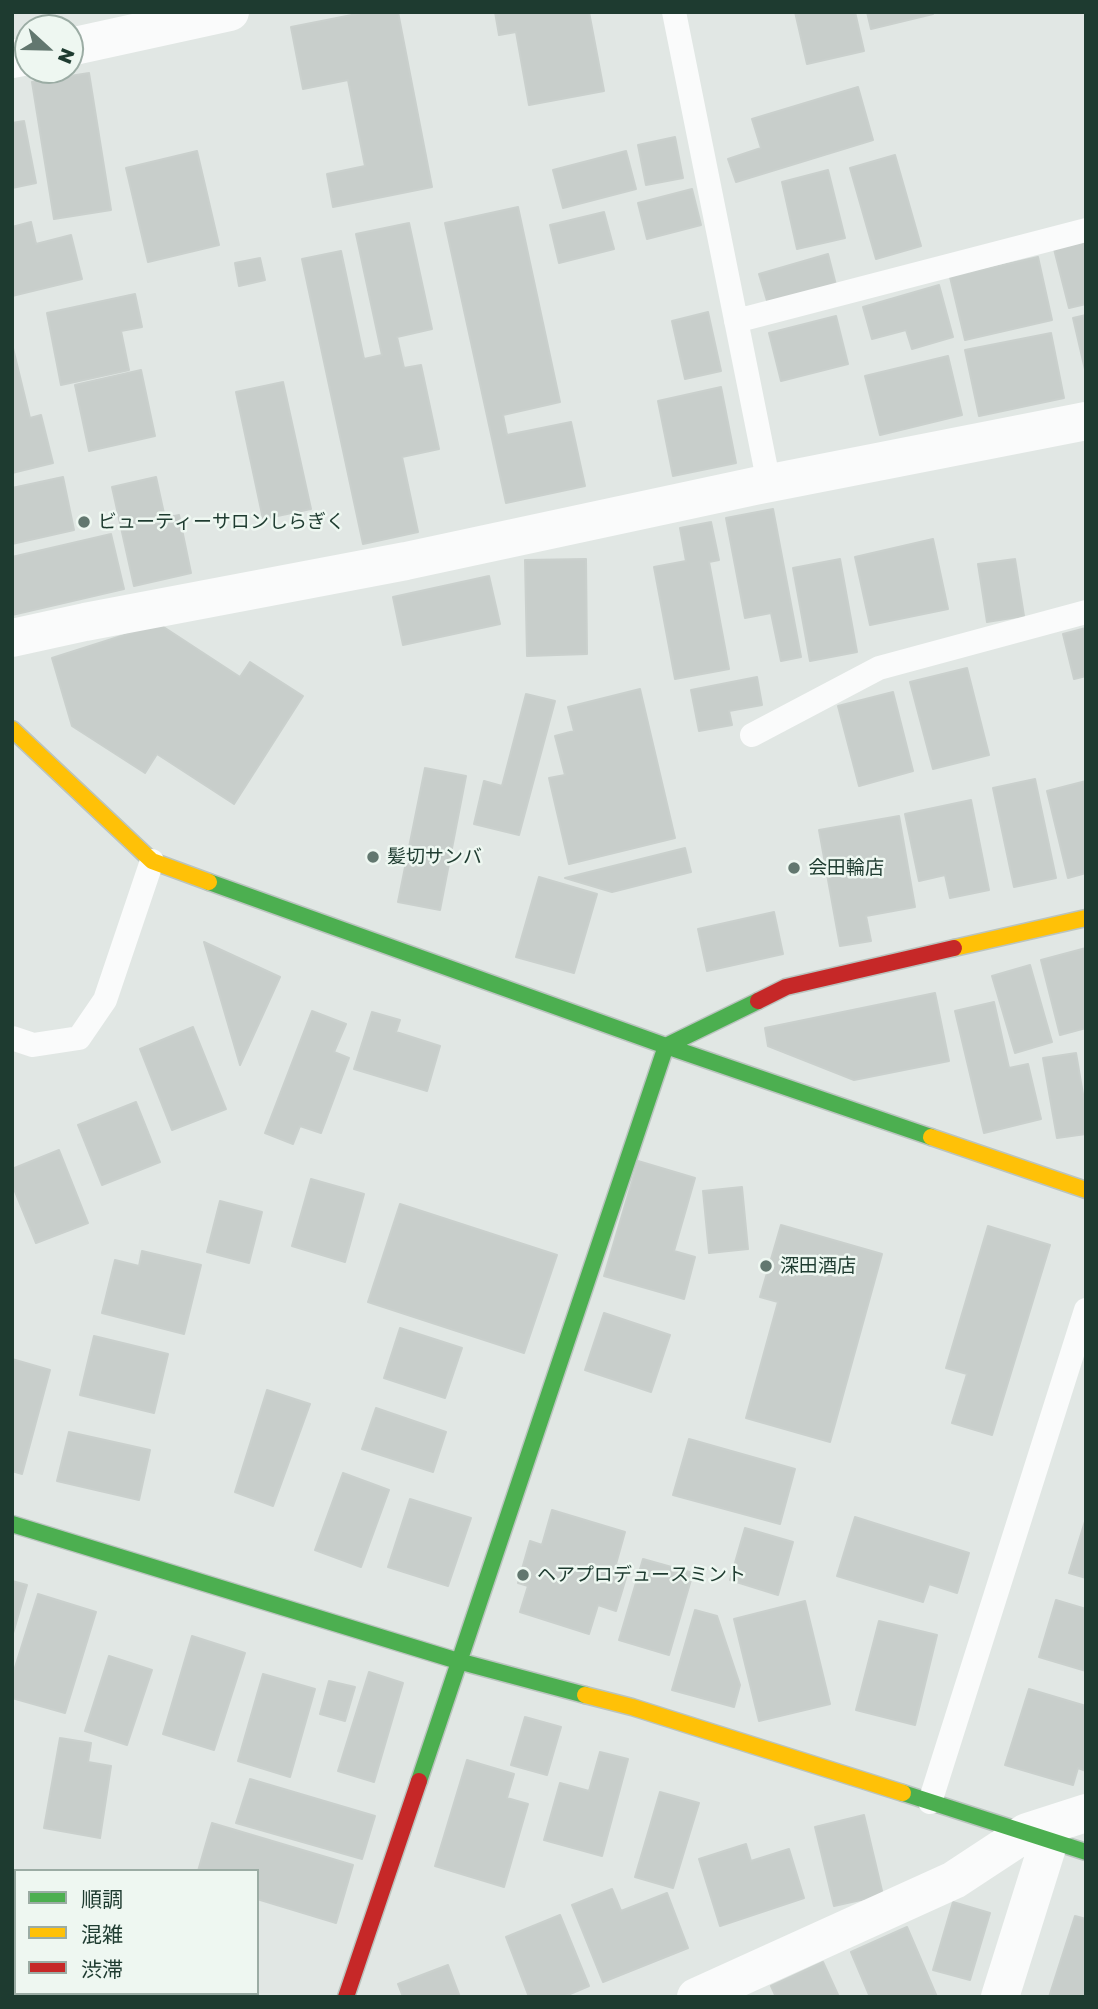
<!DOCTYPE html>
<meta charset="utf-8">
<style>
body{margin:0}
#map{position:relative;width:1098px;height:2009px;overflow:hidden;background:#e1e7e4;font-family:"Golos Text","Noto Sans JP",sans-serif}
canvas{display:block}
.frame{position:absolute;inset:0;border:14px solid #1e3b30;pointer-events:none}
.legend{position:absolute;left:14px;top:1869px;width:245px;height:126px;box-sizing:border-box;background:#eef7f1;border:2px solid #9baca4;margin:0;padding:9px 12px;list-style:none;font-size:21px;color:#1e3b30}
.legend li{display:flex;align-items:center;gap:14px;height:35px}
.legend b{width:35px;border:2px solid #9baca4}
.north{position:absolute;left:14px;top:14px;width:70px;height:70px;box-sizing:border-box;background:#eef7f1;border:2px solid #9baca4;border-radius:50%;rotate:112deg;font-size:19px;font-weight:700;line-height:28px;text-align:center;color:#1e3b30}
.north::after{content:'';display:block;margin:auto;width:24px;height:32px;background:#62776f;clip-path:polygon(50% 0,100% 100%,50% 72%,0 100%)}
</style>
<div id="map">
<canvas width="1098" height="2009"></canvas>
<div class="frame"></div>
<ul class="legend">
<li><b style="height:9px;background:#4caf50"></b>順調</li>
<li><b style="height:9px;background:#ffc107"></b>混雑</li>
<li><b style="height:9px;background:#c62828"></b>渋滞</li>
</ul>
<div class="north">N</div>
</div>
<script>
const c = document.querySelector('canvas').getContext('2d');
c.lineJoin = 'round';
function fillPath(path, color) { c.fillStyle = color; c.fill(path, 'evenodd'); }
const shape = rows => new Path2D(rows.map(r => 'M' + r).join(''));
function stroke(path, color, width, dash) { c.strokeStyle = color; c.lineWidth = width; c.lineCap = dash ? 'butt' : 'round'; c.setLineDash(dash || []); c.stroke(path); }
function drawText(font, color, halo, rows, align = 'center') {
  c.font = font + ' "Golos Text","Noto Sans JP",sans-serif'; c.lineWidth = 5; c.setLineDash([]); c.textBaseline = 'middle'; c.strokeStyle = halo; c.fillStyle = color; for (const [text, x, y, turn = 0] of rows) {
    c.save(); c.translate(x, y); c.rotate((+turn || 0) * Math.PI / 180); c.textAlign = isNaN(turn) ? turn : align; if (halo) c.strokeText(text, 0, 0); c.fillText(text, 0, 0); c.restore();
  }
}
const building = shape([
 [367,12,398,12,432,187,333,207,327,174,365,166,348,80,303,89,291,27,367,12],
 [495,12,589,12,604,91,529,105,516,32,499,35,495,12],
 [795,12,855,12,864,51,807,64,795,12],
 [867,12,932,12,933,14,871,29,867,12],
 [89,73,111,210,54,219,32,82,89,73],
 [858,87,873,140,736,182,728,159,761,148,752,119,858,87],
 [24,121,36,183,12,188,12,123,24,121],
 [675,137,683,178,646,185,638,145,675,137],
 [197,151,219,245,148,262,126,168,197,151],
 [626,151,636,189,563,208,553,170,626,151],
 [895,155,921,246,876,259,850,168,895,155],
 [828,170,845,238,797,249,782,182,828,170],
 [692,189,701,225,647,239,638,203,692,189],
 [518,207,560,402,503,415,507,435,571,422,585,486,506,503,445,223,518,207],
 [604,212,614,249,559,263,550,225,604,212],
 [31,222,36,244,71,235,82,279,12,296,12,227,31,222],
 [409,223,432,329,397,337,404,368,421,365,439,449,402,457,418,532,363,544,302,259,341,251,364,359,382,355,356,234,409,223],
 [1086,241,1086,304,1069,308,1054,249,1086,241],
 [828,254,836,285,768,304,759,274,828,254],
 [1038,257,1052,320,965,340,950,277,1038,257],
 [260,258,265,280,239,286,235,263,260,258],
 [939,285,953,337,912,349,906,330,872,339,863,307,939,285],
 [135,294,142,327,121,331,129,370,61,385,47,313,135,294],
 [708,312,721,371,685,379,672,321,708,312],
 [1086,315,1086,374,1073,318,1086,315],
 [836,316,848,364,781,381,769,333,836,316],
 [1051,333,1064,398,979,416,965,350,1051,333],
 [12,344,30,418,41,415,53,463,12,473,12,344],
 [948,356,962,415,880,435,865,376,948,356],
 [141,370,155,436,89,451,75,385,141,370],
 [283,382,311,509,263,519,236,392,283,382],
 [721,387,736,463,673,476,658,401,721,387],
 [63,477,74,530,12,544,12,488,63,477],
 [156,477,165,518,179,515,191,573,134,586,112,487,156,477],
 [773,509,801,657,781,661,771,613,745,618,726,518,773,509],
 [711,522,719,560,709,562,729,669,675,679,654,567,686,561,680,528,711,522],
 [111,534,124,589,12,615,12,557,111,534],
 [933,539,948,609,870,625,855,557,933,539],
 [586,559,587,654,527,656,525,560,586,559],
 [840,559,857,652,810,661,793,568,840,559],
 [1015,559,1024,616,987,622,978,564,1015,559],
 [489,576,500,624,403,645,393,597,489,576],
 [159,624,240,677,250,662,303,696,234,804,157,754,145,773,72,726,52,658,159,624],
 [1086,628,1086,676,1074,679,1063,634,1086,628],
 [967,668,989,755,933,769,910,682,967,668],
 [757,677,762,705,729,711,732,725,699,731,691,690,757,677],
 [640,689,675,838,569,864,549,778,565,775,555,736,574,731,568,707,640,689],
 [893,692,913,771,859,786,838,706,893,692],
 [526,694,555,701,519,835,474,824,484,781,502,786,526,694],
 [425,768,466,776,440,910,398,902,425,768],
 [1035,779,1056,878,1014,887,993,788,1035,779],
 [1086,781,1086,873,1068,878,1047,791,1086,781],
 [971,800,989,890,950,898,945,875,919,881,905,814,971,800],
 [899,816,915,907,866,916,871,941,840,946,819,830,899,816],
 [685,848,691,872,612,892,565,878,685,848],
 [539,877,597,894,574,973,516,957,539,877],
 [774,912,783,954,707,971,698,929,774,912],
 [204,942,280,977,240,1065,204,942],
 [1086,948,1086,1028,1060,1035,1041,960,1086,948],
 [1030,965,1052,1042,1015,1053,992,976,1030,965],
 [935,993,949,1061,854,1080,768,1046,765,1028,935,993],
 [994,1002,1009,1068,1028,1064,1041,1119,984,1133,955,1011,994,1002],
 [312,1011,346,1024,334,1052,349,1058,321,1133,300,1126,293,1144,265,1133,312,1011],
 [372,1012,400,1020,396,1032,440,1046,427,1091,354,1069,372,1012],
 [193,1027,226,1109,172,1130,140,1049,193,1027],
 [1076,1053,1086,1112,1086,1134,1057,1138,1043,1058,1076,1053],
 [136,1102,160,1162,102,1185,78,1125,136,1102],
 [59,1150,88,1223,36,1243,12,1184,12,1169,59,1150],
 [638,1161,695,1178,674,1251,695,1257,684,1299,604,1276,638,1161],
 [311,1179,364,1194,345,1262,292,1246,311,1179],
 [742,1187,748,1249,709,1253,703,1191,742,1187],
 [220,1201,262,1212,249,1263,207,1252,220,1201],
 [400,1204,557,1255,524,1353,368,1302,400,1204],
 [781,1225,882,1254,830,1442,746,1418,778,1302,760,1297,781,1225],
 [988,1226,1050,1245,992,1435,952,1423,967,1374,946,1368,988,1226],
 [142,1251,201,1265,184,1334,102,1313,115,1260,139,1266,142,1251],
 [604,1313,670,1335,651,1392,585,1370,604,1313],
 [400,1328,462,1348,445,1398,384,1378,400,1328],
 [94,1336,168,1354,154,1413,80,1395,94,1336],
 [12,1359,50,1370,22,1474,12,1471,12,1359],
 [267,1390,310,1404,273,1506,235,1492,267,1390],
 [376,1408,446,1432,433,1472,362,1449,376,1408],
 [69,1432,150,1450,139,1500,57,1481,69,1432],
 [689,1439,795,1469,780,1524,673,1495,689,1439],
 [343,1473,389,1490,361,1567,315,1550,343,1473],
 [410,1499,471,1518,448,1586,388,1567,410,1499],
 [552,1510,625,1532,616,1564,629,1568,616,1611,598,1605,589,1634,520,1612,528,1586,518,1583,530,1541,542,1545,552,1510],
 [855,1517,969,1553,957,1593,929,1584,923,1602,837,1576,855,1517],
 [1086,1518,1086,1578,1069,1573,1086,1518],
 [745,1528,793,1542,778,1595,730,1580,745,1528],
 [643,1559,693,1573,669,1655,619,1640,643,1559],
 [12,1581,27,1585,12,1637,12,1581],
 [38,1594,96,1612,65,1713,12,1698,12,1677,38,1594],
 [1056,1600,1086,1609,1086,1671,1039,1657,1056,1600],
 [805,1601,830,1704,759,1721,734,1619,805,1601],
 [695,1610,717,1616,740,1685,734,1707,672,1690,695,1610],
 [879,1621,937,1635,915,1725,856,1710,879,1621],
 [192,1636,245,1653,214,1750,163,1734,192,1636],
 [109,1656,152,1670,127,1745,85,1731,109,1656],
 [369,1672,403,1683,374,1782,338,1771,369,1672],
 [263,1674,315,1689,290,1777,238,1761,263,1674],
 [329,1681,355,1687,345,1721,320,1714,329,1681],
 [1029,1689,1086,1706,1086,1771,1078,1768,1073,1785,1005,1765,1029,1689],
 [525,1717,561,1727,547,1775,511,1765,525,1717],
 [60,1738,91,1743,88,1762,111,1766,100,1838,44,1828,60,1738],
 [600,1752,628,1759,602,1856,544,1840,560,1783,589,1791,600,1752],
 [467,1760,514,1774,507,1798,528,1804,504,1887,435,1866,467,1760],
 [250,1779,375,1816,362,1859,236,1823,250,1779],
 [660,1792,699,1803,673,1888,635,1877,660,1792],
 [864,1815,883,1895,834,1906,815,1827,864,1815],
 [212,1823,353,1865,336,1923,257,1899,257,1871,198,1871,212,1823],
 [746,1844,751,1861,789,1849,804,1898,720,1926,699,1859,746,1844],
 [612,1889,621,1911,667,1893,688,1948,603,1982,572,1905,612,1889],
 [953,1902,990,1913,970,1980,933,1970,953,1902],
 [560,1915,589,1986,563,1997,529,1997,506,1937,560,1915],
 [1075,1916,1086,1919,1086,1997,1049,1997,1075,1916],
 [907,1927,937,1997,870,1997,851,1952,907,1927],
 [823,1962,839,1997,776,1997,771,1986,823,1962],
 [448,1965,460,1997,403,1997,398,1984,448,1965],
 [178,1993,233,1993,240,1995,177,1997,178,1993]
]);
fillPath(building, '#c8cecb');
stroke(building, '#cad0cd', 2);
const fast = shape([
 [209,882,666,1046,931,1137],
 [12,1524,458,1661,585,1695],
 [419,1781,666,1046,758,1001],
 [903,1793,1086,1852]
]);
const slow = shape([
 [12,729,152,861,209,882],
 [954,948,1086,918],
 [931,1137,1086,1190],
 [585,1695,632,1707,903,1793]
]);
const jam = shape([
 [758,1001,786,987,954,948],
 [346,1997,419,1781]
]);
stroke(fast, '#bac4bf', 19);
stroke(slow, '#bac4bf', 19);
stroke(jam, '#bac4bf', 19);
stroke(shape([
 [674,12,769,484],
 [736,321,1086,230],
 [752,735,879,668,1086,612],
 [12,1038,33,1045,79,1038,105,1000,152,861],
 [930,1802,1086,1310]
]), '#fafbfb', 24);
stroke(shape([
 [70,47,230,12],
 [12,59,28,56],
 [12,638,85,622,406,561,755,486,1086,421],
 [696,1997,954,1880,1027,1832,1086,1813],
 [1000,1997,1049,1841]
]), '#fafbfb', 38);
stroke(fast, '#4caf50', 16);
stroke(slow, '#ffc107', 16);
stroke(jam, '#c62828', 16);
for (const [x, y, r, color] of [
 [84,522,7,"#62776f"],
 [373,857,7,"#62776f"],
 [794,868,7,"#62776f"],
 [766,1266,7,"#62776f"],
 [523,1575,7,"#62776f"]
]) { const dot = new Path2D(); dot.arc(x, y, r, 0, 2 * Math.PI); c.fillStyle = color; c.fill(dot); stroke(dot, '#eef7f1', 2.5); }
drawText('19px', '#1e3b30', '#eef7f1', [
 ["ビューティーサロンしらぎく",98,522],
 ["髪切サンバ",387,857],
 ["会田輪店",808,868],
 ["深田酒店",780,1266],
 ["ヘアプロデュースミント",537,1575]
], 'left');
</script>
